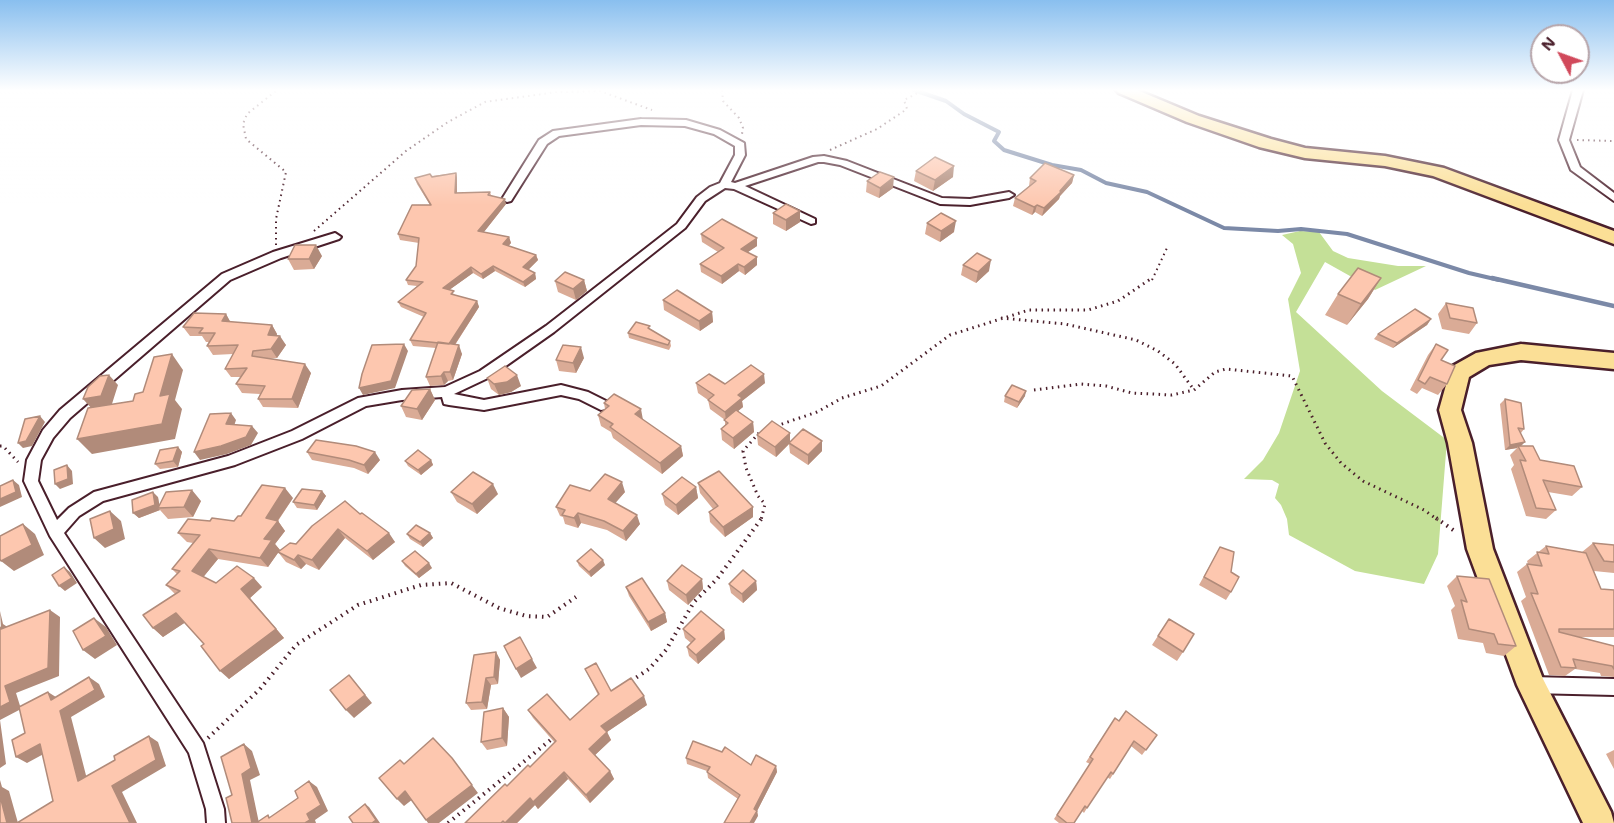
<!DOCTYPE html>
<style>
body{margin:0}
#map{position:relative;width:1614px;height:823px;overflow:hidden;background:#fff;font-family:Mali,sans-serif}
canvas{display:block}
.north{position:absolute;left:1530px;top:24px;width:60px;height:60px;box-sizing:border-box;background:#fff;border:2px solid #b7a5aa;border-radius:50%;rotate:311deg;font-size:16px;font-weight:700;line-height:24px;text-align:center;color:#4a1f2b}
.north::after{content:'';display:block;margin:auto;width:21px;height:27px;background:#d1495b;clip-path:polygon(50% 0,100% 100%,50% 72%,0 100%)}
</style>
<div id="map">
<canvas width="1614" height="823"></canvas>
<div class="north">N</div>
</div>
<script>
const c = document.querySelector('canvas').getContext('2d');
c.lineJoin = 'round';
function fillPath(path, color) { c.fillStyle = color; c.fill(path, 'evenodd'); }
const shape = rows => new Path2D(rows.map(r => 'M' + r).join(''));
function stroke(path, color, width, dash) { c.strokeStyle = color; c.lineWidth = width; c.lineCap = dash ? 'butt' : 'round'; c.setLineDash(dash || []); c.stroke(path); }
fillPath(shape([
 [1300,231,1319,232,1333,251,1348,258,1398,266,1426,266,1375,290,1325,262,1296,312,1382,391,1447,440,1438,554,1424,584,1355,571,1289,535,1287,519,1281,505,1275,498,1279,484,1272,480,1244,479,1263,460,1279,433,1300,371,1288,299,1301,273,1293,244,1282,235]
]), '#c4e097');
stroke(shape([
 [914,90,946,101,964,114,999,132,994,141,1004,150,1052,165,1081,170,1106,183,1147,192,1224,228,1278,231,1301,229,1347,234,1469,273,1499,280]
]), '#7b89a7', 4);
stroke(shape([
 [1492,278,1614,306]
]), '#7b89a7', 4.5);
const minor = shape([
 [1573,90,1583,90,1569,140,1580,167,1614,193,1614,201,1571,170,1559,140,1573,90],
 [641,119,686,120,720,130,744,143,745,155,731,182,735,183,813,157,824,156,847,161,942,198,970,199,1009,192,1014,195,1009,198,970,205,940,204,840,165,824,162,818,162,745,186,815,219,815,223,811,224,734,189,725,188,705,201,685,228,554,332,490,377,454,394,484,400,561,385,588,392,606,401,608,405,606,409,601,410,579,399,561,395,484,410,449,405,444,404,442,397,402,400,366,406,302,439,235,465,103,501,79,516,64,533,203,743,224,809,225,823,207,823,206,809,189,753,50,536,24,481,27,460,43,430,60,410,222,274,273,252,335,233,341,237,339,239,281,258,230,280,70,418,53,438,41,460,38,481,57,520,69,508,94,492,228,456,292,431,358,398,402,390,445,387,480,371,546,326,654,242,677,224,697,197,710,187,720,183,735,155,735,146,714,134,685,126,641,125,559,136,547,144,511,201,507,202,502,199,539,140,553,131,641,119],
 [1531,677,1614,679,1614,695,1531,693,1525,691,1522,685,1525,679,1531,677]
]);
const primary = shape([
 [1116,90,1137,90,1199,116,1271,139,1305,148,1385,156,1444,168,1614,231,1614,244,1433,176,1385,166,1305,158,1259,147,1187,122,1119,93,1116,90],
 [1521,344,1614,353,1614,369,1521,360,1489,365,1469,377,1461,410,1472,443,1493,549,1543,679,1611,812,1614,823,1583,823,1517,685,1467,549,1448,443,1439,410,1451,367,1476,353,1521,344]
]);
stroke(minor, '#4a1f2b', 4);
stroke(primary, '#4a1f2b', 5);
stroke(shape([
 [722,90,723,101,739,118,743,128,742,134],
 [1577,140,1614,141],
 [830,150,877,129,907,109,904,100,923,90],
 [314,231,406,151,448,122,485,102,556,92,600,91,652,110],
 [276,245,276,219,286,172,246,139,243,124,247,114,277,90],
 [1152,280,1167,248]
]), '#4a1f2b', 2, [1.5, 4]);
stroke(shape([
 [1001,318,1065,324,1136,340,1158,351,1175,364,1194,390],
 [1034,390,1081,384,1106,386,1132,393,1172,395,1194,390,1215,372,1226,369,1292,376,1325,443,1341,463,1363,481,1424,510,1438,520],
 [776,426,817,412,842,398,881,386,950,335,1029,310,1088,310,1118,301,1152,278],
 [759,433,743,451,746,468,758,496,765,504,761,520],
 [0,446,3,446,18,462]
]), '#4a1f2b', 3, [1.5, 4.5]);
stroke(shape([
 [1436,518,1456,532],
 [631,681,649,669,666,650,694,602,717,579,762,518],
 [208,738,260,689,296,645,358,605,421,585,451,583,499,608,526,616,547,617,576,597],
 [448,823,553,738]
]), '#4a1f2b', 4, [1.5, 5]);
fillPath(minor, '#fff');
fillPath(primary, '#fbdf96');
fillPath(shape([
 [916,171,953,177,933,191,914,181],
 [456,173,457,178,457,193,490,192,491,195,506,204,483,233,509,237,511,243,508,246,536,255,538,260,528,270,535,273,536,279,525,287,495,271,483,279,473,273,449,290,455,295,477,301,479,307,455,345,462,354,453,380,448,381,444,385,430,386,426,377,436,348,413,346,410,340,424,317,401,307,398,302,417,286,408,285,406,280,416,266,419,243,400,240,398,234,430,205,417,184,415,178],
 [1074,175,1072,183,1060,196,1059,199,1042,216,1035,212,1032,215,1013,206,1015,198,1029,186,1030,178],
 [867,181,893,188,879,198,866,192],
 [773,213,800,222,786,231,773,224],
 [927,223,954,232,940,242,925,234],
 [701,234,757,238,757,246,748,252,757,265,745,275,739,271,722,284,701,272,700,264,718,252,702,242],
 [322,256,314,269,294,270,288,259],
 [963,265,989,271,976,283,961,275],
 [1381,278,1368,299,1347,325,1325,315,1338,294],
 [584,280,587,291,576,300,558,292,555,281],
 [663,300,712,312,713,322,700,331,664,310],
 [1446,303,1477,323,1469,334,1442,329,1438,314],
 [226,314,230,322,272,325,277,334,276,336,286,345,277,358,268,359,311,373,298,408,263,407,258,399,260,394,242,393,236,384,241,377,231,377,225,369,233,354,213,355,207,346,209,342,206,342,202,336,190,336,183,327],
 [1431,319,1427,325,1393,348,1374,339,1378,334],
 [650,329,670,341,671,346,669,350,629,338,628,333],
 [1436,344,1441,360,1447,384,1438,395,1422,388,1417,394,1410,390,1428,355],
 [584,358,576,373,559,371,556,360],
 [487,378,521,386,511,392,499,395,491,389],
 [696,383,725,384,765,383,742,401,743,407,738,411,753,422,754,432,734,449,722,440,721,429,725,425,725,420,710,409,708,400,698,393],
 [430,389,435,400,422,420,406,417,401,406],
 [1005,396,1025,396,1017,408,1004,402],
 [1505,399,1524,429,1521,433,1521,446,1540,460,1582,487,1572,496,1548,492,1556,510,1546,519,1526,516,1511,469,1514,465,1510,455,1517,448,1505,450,1500,404],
 [604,403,643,420,681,446,683,456,662,474,613,438,611,432,601,426,598,415,605,409],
 [757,435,790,442,822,451,808,465,790,453,789,444,776,457,758,445],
 [178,447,182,452,178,467,160,469,155,464],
 [307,452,380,460,368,474,354,468,312,460],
 [431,460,433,465,421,475,408,466,405,461],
 [698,483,753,517,725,537,710,522,709,512,713,509,700,493],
 [696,487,698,498,678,515,665,505,662,494],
 [322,491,326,496,317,510,297,508,293,502],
 [590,491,625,492,615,503,640,524,626,541,607,530,581,523,578,528,565,524,563,517,560,516,556,507],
 [451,492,498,494,477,514,457,502],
 [158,497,159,506,201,501,193,517,168,519,160,510,139,518,133,513],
 [293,498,278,521,285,531,275,544,280,550,268,567,218,559,203,577,216,583,262,587,250,598,284,638,229,679,204,644,185,622,163,637,153,628,175,594,166,585,177,574,172,569,193,543,187,542,178,533,210,521,234,521,241,516],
 [360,514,395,542,373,560,345,538,319,570,306,564,301,569,286,562,278,552],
 [430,533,433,538,423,547,410,539,407,534],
 [1593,543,1614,545,1614,573,1594,571,1601,589,1614,590,1614,637,1579,637,1614,646,1614,677,1601,676,1600,673,1575,669,1565,676,1549,675,1521,601,1526,597,1517,572,1527,564,1528,564,1527,561,1546,546,1582,552],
 [1220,547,1231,572,1231,592,1226,600,1199,585],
 [402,561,432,568,419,578,405,566],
 [577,561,605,565,591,577,579,566],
 [1457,576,1516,646,1504,656,1486,653,1483,643,1458,639,1451,610,1455,606,1447,586],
 [702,579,703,589,688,605,669,590,667,581],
 [756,581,757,590,743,603,731,593,729,584],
 [626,587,665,613,667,622,651,631,629,596],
 [1169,619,1183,652,1177,661,1152,645],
 [683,629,724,630,725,639,698,664,689,656,687,647,691,643,685,638],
 [496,652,500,660,498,684,491,685,487,709,471,710,466,703],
 [585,669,611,691,647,705,607,732,611,740,595,755,610,771,614,779,590,803,568,779,538,809,535,805,517,823,465,823,507,786,530,767,555,743,533,718,528,710,570,720,598,695],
 [503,708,509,717,507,746,487,750,481,742],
 [1115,718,1119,721,1157,735,1142,755,1131,746,1110,779,1107,777,1087,808,1084,813,1082,811,1074,823,1059,823,1054,819,1090,764,1086,762],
 [1614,750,1614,769,1606,754],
 [686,758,751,765,776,766,777,772,757,811,758,816,738,799,708,778,707,771,687,764]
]), '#daab96');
fillPath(shape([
 [954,166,953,177,933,191,935,180],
 [456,173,457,178,457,198,455,193],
 [1074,175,1072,183,1060,196,1059,199,1042,216,1044,208],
 [894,177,893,188,879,198,880,188],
 [505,199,506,204,480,237,478,231],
 [1037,205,1035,212,1032,215,1034,207],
 [800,211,800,222,786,231,786,220],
 [956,221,954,232,940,242,941,231],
 [509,237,511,243,505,250,503,244],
 [757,238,757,246,742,256,741,249],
 [316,245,322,256,314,269,309,259],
 [536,255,538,260,525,273,523,267],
 [757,257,757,265,745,275,744,267],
 [991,260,989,271,976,283,978,272],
 [738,264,739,271,722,284,721,276],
 [493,266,495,271,483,279,481,274],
 [471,267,473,273,445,293,443,288],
 [535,273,536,279,525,287,523,282],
 [1381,278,1368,299,1347,325,1361,304],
 [584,280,587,291,576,300,573,289],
 [477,301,479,307,452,349,449,344],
 [712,312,713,322,700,331,699,321],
 [226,314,231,323,222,321],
 [1431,319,1427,325,1393,348,1397,343],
 [272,325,277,334,274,344,268,335],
 [280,336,286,345,277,358,271,349],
 [404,344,408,351,395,388,363,395,359,388],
 [459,345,462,354,453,380,450,372],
 [581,347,584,358,576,373,573,363],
 [172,354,183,370,175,400,182,409,175,439,92,454,77,439,160,396],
 [305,364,311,373,298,408,292,399],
 [444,372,448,381,444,385,441,376],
 [764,374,765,383,742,401,743,407,726,421,725,412,738,395],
 [109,375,118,385,111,407,93,410,83,399],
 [517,375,521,386,511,392,499,395,494,384],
 [430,389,435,400,422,420,417,409],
 [1026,391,1025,396,1017,408,1019,402],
 [641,409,643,420,635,414],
 [231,413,236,420,232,432,226,424],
 [40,416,45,422,32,446,23,448,18,443],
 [753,422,754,432,734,449,733,438],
 [252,426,258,433,251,445,227,454,200,460,194,452],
 [790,433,790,443,789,443,789,444,776,457,775,447],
 [822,441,822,451,808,465,808,455],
 [1525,442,1520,447,1518,446,1517,448,1505,450,1510,445],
 [681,446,683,456,662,474,660,463],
 [178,447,182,452,178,467,173,461],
 [375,452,380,460,368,474,364,465],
 [431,460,433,465,421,475,418,470],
 [67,465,72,471,73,484,60,489,55,484],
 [13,480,19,485,22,497,0,507,0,499],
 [622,482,625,492,611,508,608,499],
 [493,484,498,494,477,514,472,504],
 [696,487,698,498,678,515,676,505],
 [285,488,293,498,276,523,278,521,285,531,275,544,280,550,268,567,260,558,264,539,266,518],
 [192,490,201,501,193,517,184,507],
 [322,491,326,496,317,510,314,505],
 [153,492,158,497,160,508,158,508,160,510,139,518,133,513],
 [753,507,753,517,725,537,723,527],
 [110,511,121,521,125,539,105,548,94,538],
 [578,513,581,523,578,528,574,518],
 [637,515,640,524,626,541,623,531],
 [23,524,35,534,44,555,14,571,1,561],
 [338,529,345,538,319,570,312,560],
 [389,533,395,542,373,560,367,551],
 [430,533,433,538,423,547,420,542],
 [209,549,218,559,201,580,192,571],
 [298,555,306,564,301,569,294,560],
 [603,560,605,565,591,577,589,572],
 [429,563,432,568,419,578,416,574],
 [64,567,70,572,77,583,65,591,59,586],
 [254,578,262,587,250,598,284,638,229,679,220,671,241,589],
 [702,579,703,589,688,605,686,595],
 [756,581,757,590,743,603,742,594],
 [50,610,60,617,59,676,16,693,21,709,0,720,6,764,0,768,0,707,5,686],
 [0,611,3,624,9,628,1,629],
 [176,613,186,622,163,637,153,628],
 [665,613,667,622,651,631,648,622],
 [94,618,106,627,117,645,95,659,83,650],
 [724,630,725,639,698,664,696,655],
 [496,652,500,660,498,684,494,677],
 [532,659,537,668,521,678,516,669],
 [349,675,372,703,354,718,346,710],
 [89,677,99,684,105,697,71,717,89,787,78,781,60,711],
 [486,678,491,685,487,709,482,702],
 [48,692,59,699,51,700],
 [644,696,647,705,604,734,601,726],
 [503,708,509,717,507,746,502,738],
 [607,732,611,740,593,757,589,749],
 [149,736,158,742,166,766,122,792,137,823,130,823,112,786],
 [40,744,51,750,27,763,16,757],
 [244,744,252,751,260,775,250,780,259,823,252,823,242,774],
 [452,758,478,793,439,823,428,823,426,820],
 [776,766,777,772,756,813,757,811,758,816,754,823,750,823,754,809],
 [610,771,614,779,590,803,586,795],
 [564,772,568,779,538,809,533,802],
 [0,780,2,787,9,791,18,823,7,823,0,796],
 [309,781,317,787,328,811,315,820,316,823,305,823],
 [405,791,413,799,404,806,397,799],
 [530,798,535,805,517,823,505,823],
 [365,804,369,807,380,823,372,823]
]), '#b18b7a');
const building = shape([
 [935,157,954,166,935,180,916,171,935,157],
 [1045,163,1074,175,1060,191,1061,192,1044,208,1037,205,1034,207,1015,198,1036,181,1030,178,1045,163],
 [880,172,894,177,880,188,867,181,880,172],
 [456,173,455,193,490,192,488,195,505,199,478,231,509,237,503,244,536,255,523,267,535,273,523,282,493,266,481,274,471,267,443,288,454,291,451,294,477,301,449,344,410,340,426,313,398,302,423,282,406,280,416,266,419,238,398,234,412,205,431,205,415,178,430,174,432,177,456,173],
 [786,204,800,211,786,220,773,213,786,204],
 [941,213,956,221,941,231,927,223,941,213],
 [722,219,757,238,741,249,757,257,744,267,738,264,721,276,700,264,724,248,701,234,722,219],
 [295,245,316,245,309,259,288,259,295,245],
 [977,253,991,260,978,272,963,265,977,253],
 [1358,268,1381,278,1361,304,1338,294,1358,268],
 [565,272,584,280,573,289,555,281,565,272],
 [677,290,712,312,699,321,663,300,677,290],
 [1446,303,1473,308,1477,323,1450,318,1446,303],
 [1415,309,1431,319,1397,343,1378,334,1415,309],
 [194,313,226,314,222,321,272,325,268,335,280,336,271,349,253,351,252,356,305,364,292,399,258,399,265,386,236,384,247,368,225,369,238,345,207,346,215,333,199,333,203,328,183,327,194,313],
 [636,322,650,326,648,328,670,341,668,345,628,333,636,322],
 [438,342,459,345,450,372,444,372,441,376,426,377,438,342],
 [404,344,391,381,359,388,362,374,372,345,404,344],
 [1436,344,1448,350,1441,360,1455,366,1447,384,1430,377,1425,384,1418,380,1436,344],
 [563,345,581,347,573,363,556,360,563,345],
 [172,354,160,396,170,394,162,424,77,439,88,408,133,401,135,394,143,392,154,357,172,354],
 [751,365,764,374,738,395,742,398,725,412,708,400,714,395,696,383,709,374,725,384,751,365],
 [505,366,517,375,507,382,494,384,487,378,505,366],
 [109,375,101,396,83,399,88,387,100,376,109,375],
 [1012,385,1026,391,1019,402,1005,396,1012,385],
 [430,389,417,409,401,406,412,390,430,389],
 [614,394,641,409,635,414,681,446,660,463,610,427,613,424,598,415,609,406,604,403,614,394],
 [1505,399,1521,403,1524,429,1518,428,1525,442,1510,445,1505,399],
 [736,410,753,422,733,438,721,429,728,423,724,420,736,410],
 [231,413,226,424,252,426,246,437,221,446,194,452,210,414,231,413],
 [40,416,26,441,18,443,25,419,40,416],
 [772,421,790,433,775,447,757,435,772,421],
 [803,429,822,441,808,455,789,443,803,429],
 [316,440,356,446,375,452,364,465,349,460,307,452,316,440],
 [1518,446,1533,446,1540,460,1574,466,1582,487,1543,480,1556,510,1536,508,1520,460,1526,461,1518,446],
 [178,447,173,461,155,464,160,450,178,447],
 [418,450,431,460,418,470,405,461,418,450],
 [67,465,68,479,55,484,54,470,67,465],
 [719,471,753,507,723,527,709,512,718,506,698,483,719,471],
 [473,472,493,484,472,504,451,492,473,472],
 [605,474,622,482,608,499,637,515,623,531,604,521,578,513,574,518,562,515,565,510,556,507,570,485,590,491,605,474],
 [682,477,696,487,676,505,662,494,682,477],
 [13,480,16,492,0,499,0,486,13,480],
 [262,485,285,488,266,518,278,521,264,539,272,540,260,558,209,549,192,571,216,583,237,566,254,578,241,589,276,629,220,671,201,646,204,644,176,613,153,628,143,615,180,591,166,585,180,571,172,569,200,535,178,533,188,519,210,521,212,518,234,521,238,516,241,516,262,485],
 [302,489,322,491,314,505,293,502,302,489],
 [192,490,184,507,158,508,166,492,192,490],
 [153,492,155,505,133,513,132,500,153,492],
 [345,501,360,514,362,513,389,533,367,551,338,529,312,560,298,555,294,560,278,552,290,543,296,544,312,526,345,501],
 [110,511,114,529,94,538,90,519,110,511],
 [23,524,32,545,1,561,0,559,0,536,23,524],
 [416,525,430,533,420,542,407,534,416,525],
 [1593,543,1614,545,1614,562,1604,561,1593,543],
 [1546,546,1586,553,1601,589,1614,590,1614,629,1559,629,1559,632,1614,646,1614,669,1612,666,1573,659,1576,668,1561,667,1531,593,1538,594,1527,564,1542,566,1537,552,1549,554,1546,546],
 [1220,547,1234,552,1231,572,1239,577,1231,592,1204,577,1220,547],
 [591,549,603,560,589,572,577,561,591,549],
 [415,551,429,563,416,574,402,561,415,551],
 [682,565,702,579,686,595,667,581,682,565],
 [64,567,72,578,59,586,52,575,64,567],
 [743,570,756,581,742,594,729,584,743,570],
 [1457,576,1489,579,1516,646,1498,644,1494,634,1469,629,1461,600,1467,602,1457,576],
 [642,578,665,613,648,622,626,587,642,578],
 [50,610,48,668,5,686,10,702,0,707,0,627,1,629,50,610],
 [701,611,724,630,696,655,687,647,695,639,683,629,701,611],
 [94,618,106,636,83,650,73,631,94,618],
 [1169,619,1194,634,1183,652,1158,636,1169,619],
 [520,637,532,659,516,669,504,646,520,637],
 [496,652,494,677,486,678,482,702,466,703,474,655,496,652],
 [596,663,611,691,631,678,644,696,601,726,607,732,589,749,610,771,586,795,564,772,533,802,530,798,505,823,503,821,501,823,465,823,505,784,507,786,528,765,530,767,556,741,528,710,547,694,570,720,599,694,585,669,596,663],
 [349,675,365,695,346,710,330,690,349,675],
 [89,677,95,690,60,711,78,781,115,760,114,756,149,736,156,760,112,786,130,823,17,823,53,801,40,744,16,757,12,740,25,733,19,707,48,692,51,700,89,677],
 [503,708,502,738,481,742,484,712,503,708],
 [1126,711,1157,735,1146,750,1134,741,1113,774,1111,772,1087,808,1085,806,1074,823,1067,823,1057,815,1093,759,1090,757,1115,718,1119,721,1126,711],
 [433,738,452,758,472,785,426,820,405,791,397,799,379,778,400,760,404,764,433,738],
 [693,741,722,752,725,747,751,765,756,755,776,766,754,809,757,811,750,823,724,823,740,795,707,772,710,767,686,758,693,741],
 [244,744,251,768,242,774,252,823,232,823,226,798,232,795,221,757,244,744],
 [309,781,321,805,307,814,310,820,305,823,256,823,268,815,269,818,298,798,295,791,309,781],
 [0,796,7,823,0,823,0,796],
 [365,804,376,820,372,823,353,823,349,817,365,804]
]);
fillPath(building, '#fdc7af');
stroke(building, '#b18b7a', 1.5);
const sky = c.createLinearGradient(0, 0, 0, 205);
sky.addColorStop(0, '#89bfef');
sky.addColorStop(0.44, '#fff');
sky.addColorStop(1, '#ffffff00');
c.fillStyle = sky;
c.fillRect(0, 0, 1614, 205);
</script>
